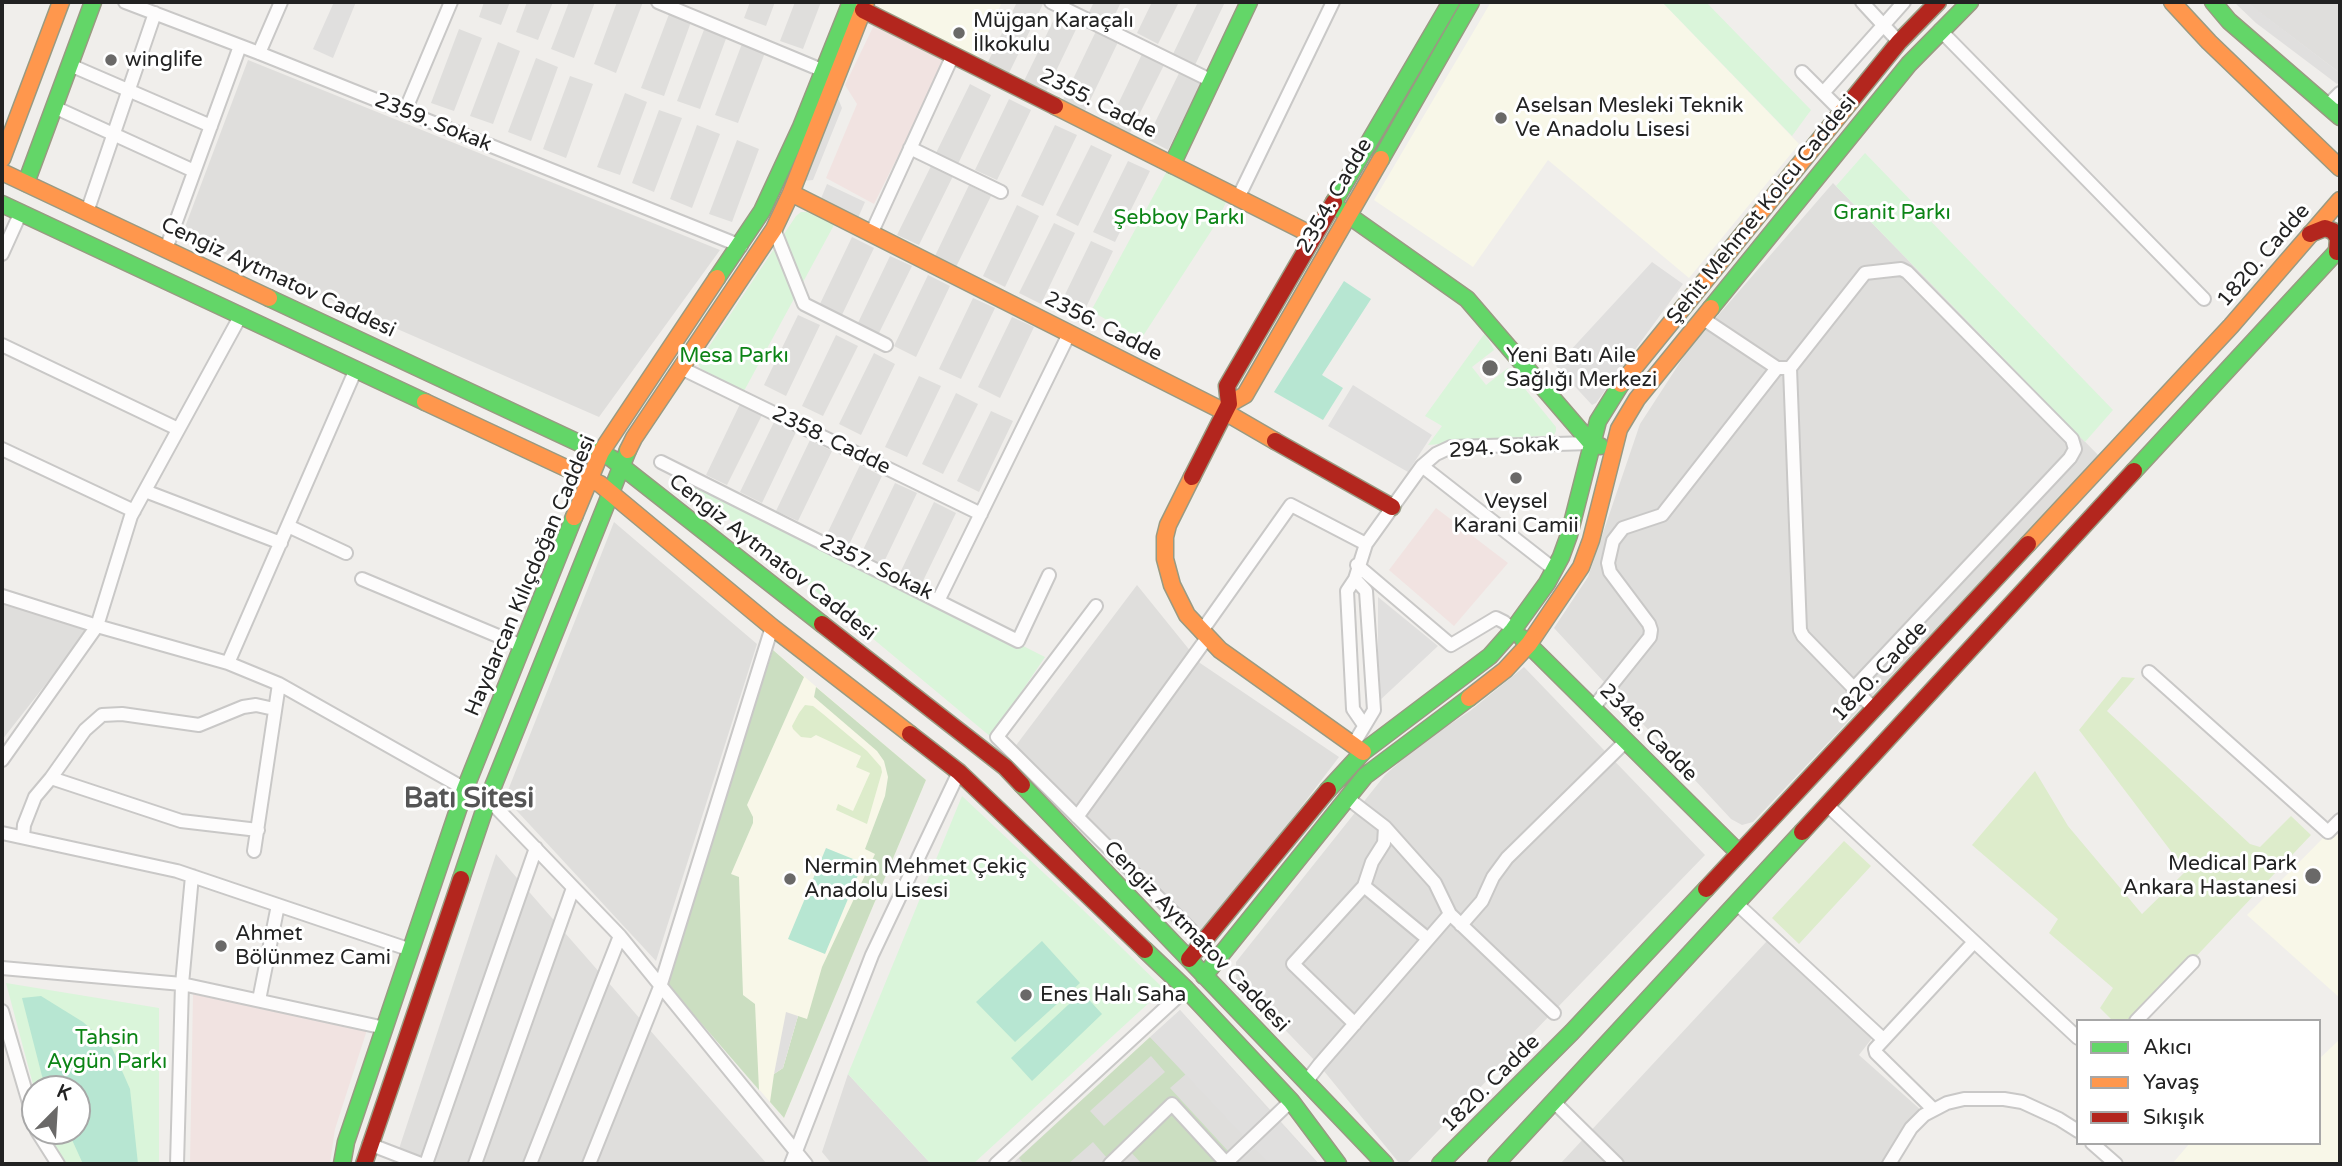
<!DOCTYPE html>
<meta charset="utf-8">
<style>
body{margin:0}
#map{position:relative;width:2342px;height:1166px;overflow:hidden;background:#f0eeeb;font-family:"Varela Round",sans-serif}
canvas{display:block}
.frame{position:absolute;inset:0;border:4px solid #222;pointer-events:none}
.legend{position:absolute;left:2076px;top:1019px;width:245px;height:126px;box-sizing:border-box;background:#fff;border:2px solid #a7a7a7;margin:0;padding:9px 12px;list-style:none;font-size:21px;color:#222}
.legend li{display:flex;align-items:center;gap:14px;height:35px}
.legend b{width:35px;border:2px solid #a7a7a7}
.north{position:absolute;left:21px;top:1075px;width:70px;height:70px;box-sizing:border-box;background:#fff;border:2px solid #a7a7a7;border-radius:50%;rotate:24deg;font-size:19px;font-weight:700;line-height:28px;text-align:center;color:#222}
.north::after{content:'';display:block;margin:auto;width:24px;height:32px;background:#6a6968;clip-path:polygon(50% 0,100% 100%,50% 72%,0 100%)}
</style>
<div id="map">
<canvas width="2342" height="1166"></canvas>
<div class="frame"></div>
<ul class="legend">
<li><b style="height:9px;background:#63d668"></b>Akıcı</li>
<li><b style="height:9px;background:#ff974d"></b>Yavaş</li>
<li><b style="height:9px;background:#b3261e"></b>Sıkışık</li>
</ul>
<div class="north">K</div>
</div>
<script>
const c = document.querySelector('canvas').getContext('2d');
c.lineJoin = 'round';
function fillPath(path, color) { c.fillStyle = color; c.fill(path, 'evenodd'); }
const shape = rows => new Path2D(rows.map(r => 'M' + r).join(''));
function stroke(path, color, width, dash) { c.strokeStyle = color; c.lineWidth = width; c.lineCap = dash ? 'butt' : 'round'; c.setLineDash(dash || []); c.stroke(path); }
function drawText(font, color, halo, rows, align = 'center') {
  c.font = font + ' "Varela Round",sans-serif'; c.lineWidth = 6; c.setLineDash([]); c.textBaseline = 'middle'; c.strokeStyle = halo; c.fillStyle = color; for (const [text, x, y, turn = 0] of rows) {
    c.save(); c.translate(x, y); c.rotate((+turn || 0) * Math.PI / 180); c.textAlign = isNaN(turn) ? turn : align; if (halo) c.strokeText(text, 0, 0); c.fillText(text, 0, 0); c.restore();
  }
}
fillPath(shape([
 [484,2,510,2,501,25,479,17],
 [527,2,553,2,538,40,516,32],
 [569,2,595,2,574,58,551,49],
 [617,2,643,2,616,73,594,64],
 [750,2,775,2,766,26,744,18],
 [795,2,821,2,803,49,780,41],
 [1017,2,1038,2,1043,4,1008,75,987,64],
 [1094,2,1121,2,1110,25,1088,14],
 [1152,2,1179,2,1158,44,1137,33],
 [1198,2,1225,2,1195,65,1173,54],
 [2247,2,2340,2,2340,73,2255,9],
 [1058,11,1080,21,1046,92,1024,81],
 [669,14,691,22,664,96,641,88],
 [705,27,727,36,700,109,677,101],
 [459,29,482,38,454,111,431,103],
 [1097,29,1119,40,1085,111,1063,100],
 [743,41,766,50,738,123,715,115],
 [498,42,520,51,493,124,470,116],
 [1143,52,1165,63,1130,133,1109,123],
 [536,58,558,67,531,141,508,132],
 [248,60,720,250,599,417,182,235],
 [1181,69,1203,79,1168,150,1147,139],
 [570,76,593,84,566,158,543,149],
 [970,84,991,95,957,166,935,155],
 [625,93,647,102,620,175,597,167],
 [1009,99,1031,110,997,180,975,170],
 [659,110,682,118,654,192,632,183],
 [697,125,720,134,692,208,670,199],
 [1055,125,1077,135,1043,206,1021,196],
 [737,140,759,149,732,222,709,214],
 [1091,145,1112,155,1078,226,1056,215],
 [1128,161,1150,171,1115,242,1093,232],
 [932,164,954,174,919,245,897,235],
 [1833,183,2099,456,1753,822,1742,825,1731,819,1554,628,1588,577,1640,424,1688,350],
 [969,185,991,196,956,267,935,256],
 [1017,205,1039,216,1005,287,983,276],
 [1054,223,1075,233,1041,304,1019,293],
 [852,237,874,248,840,319,818,308],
 [1091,241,1113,251,1079,322,1057,311],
 [890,256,912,266,877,337,856,327],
 [928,275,950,286,916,357,894,346],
 [973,298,995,308,961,379,939,369],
 [798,315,820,325,786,396,764,385],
 [1012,317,1034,327,1000,398,978,387],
 [836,335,858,346,823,416,802,406],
 [874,353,895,364,861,435,839,424],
 [919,376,941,386,907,457,885,447],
 [956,393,978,404,943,474,922,464],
 [740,404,762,415,727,485,706,475],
 [991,411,1013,421,979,492,957,481],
 [774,422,796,432,762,503,740,492],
 [810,440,832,451,798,521,776,511],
 [860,465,882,476,848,547,826,536],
 [895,483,917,493,883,564,861,554],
 [934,502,956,513,922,583,900,573],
 [614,522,757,644,656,961,505,798],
 [1137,585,1200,663,1339,757,1279,836,1200,931,1014,748],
 [2,599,89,629,2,740],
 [1524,667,1705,855,1406,1164,1400,1164,1319,1065,1236,979,1236,962,1385,775,1420,744,1470,711],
 [496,854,767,1164,394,1164],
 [1767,941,1873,1037,1859,1055,1922,1111,1899,1134,1882,1164,1560,1164],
 [1180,1010,1319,1164,1012,1164],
 [848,1074,931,1164,832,1164,822,1152]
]), '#dfdedc');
fillPath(shape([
 [875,23,947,58,874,204,826,178,857,104,845,85],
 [1436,508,1508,563,1454,626,1389,570],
 [193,994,367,1030,335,1129,330,1164,190,1164]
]), '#f1e3e1');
fillPath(shape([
 [877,2,1002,2,978,57,881,9],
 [1491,2,1662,2,1799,144,1689,278,1548,160,1473,267,1374,200],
 [773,650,926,780,784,1118,662,978],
 [2332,829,2340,837,2340,998,2247,915],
 [2338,1041,2340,1044,2340,1164,2172,1164,2190,1143,2319,1143,2319,1059]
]), '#f8f7e8');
fillPath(shape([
 [2122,677,2135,678,2107,711,2250,844,2260,847,2291,816,2311,835,2135,1021,2113,1021,2100,1008,2113,988,2049,933,2058,919,1972,845,2035,771,2068,826,2142,914,2186,871,2079,730],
 [805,705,813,706,823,714,867,751,881,767,882,772,867,824,836,810,838,804,853,811,870,773,856,767,861,756,816,735,811,738,801,737,793,729,792,726,799,713],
 [1844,841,1871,866,1799,944,1772,918]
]), '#ddeccb');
fillPath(shape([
 [773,650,804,677,747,805,753,817,753,823,731,874,739,877,743,995,755,1004,759,1090,662,978],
 [816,687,926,780,784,1118,770,1102,774,1074,783,1068,798,1016,807,1019,822,967,875,854,865,849,885,796,888,777,884,761,877,751,814,697],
 [1150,1037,1186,1074,1170,1088,1240,1164,1142,1164,1127,1148,1110,1164,1100,1164,1107,1158,1093,1142,1068,1164,1024,1164,1019,1158],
 [1151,1056,1165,1072,1104,1126,1090,1111]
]), '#cbdec1');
fillPath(shape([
 [1662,2,1706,2,1811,110,1792,136],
 [1865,153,2113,410,2085,442,1836,186],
 [1168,169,1227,200,1217,222,1141,339,1091,311],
 [801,212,807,212,834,225,744,391,701,369,698,363,796,216],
 [1485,333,1494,350,1472,367,1486,385,1508,368,1556,427,1556,431,1554,435,1428,445,1442,426,1425,416],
 [668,468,1045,657,991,737],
 [962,796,1079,906,1164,989,973,1164,931,1164,848,1074],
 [6,983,159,1008,159,1164,67,1164,45,1131,77,1131,77,1089,35,1089,35,1092]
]), '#daf5da');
fillPath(shape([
 [1344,281,1371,299,1322,375,1343,388,1323,420,1274,392],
 [826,848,863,863,825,954,788,939],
 [1042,941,1080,983,1015,1042,976,1002],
 [1082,992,1102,1014,1032,1081,1011,1058],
 [41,996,83,1022,112,1048,130,1089,138,1164,83,1164,68,1131,77,1131,77,1089,48,1089,42,1076,22,998]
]), '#b7e6d2');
fillPath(shape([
 [334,2,356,2,333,58,313,49],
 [2234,2,2247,2,2340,73,2340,81,2337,84,2256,23],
 [837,96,842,108,813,180,803,181],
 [827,184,865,202,858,218,820,201],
 [1652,262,1683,284,1596,403,1592,405,1556,366],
 [1353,385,1432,435,1408,472,1328,426],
 [1378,597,1438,646,1378,702],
 [1180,1010,1279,1121,1319,1164,1269,1164,1255,1149,1239,1163,1233,1157,1228,1150,1243,1136,1150,1037],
 [786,1012,798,1016,783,1068,774,1074]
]), '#e0dfde');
const street = shape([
 [125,2,259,53,741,246],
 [658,2,824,71],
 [1051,2,1212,81],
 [1862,2,1899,42],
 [1940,30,2204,299],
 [259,53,281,2],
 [70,65,211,126],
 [1802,72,1842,112],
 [1823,93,1904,2],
 [2327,106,2340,93],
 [54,107,194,171],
 [405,111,451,2],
 [910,148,1001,192],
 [1238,198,1333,2],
 [87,212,155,13],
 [774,229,804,304,886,345],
 [871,234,953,55],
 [166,249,240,46],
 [2,254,21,212],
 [1702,318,1777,368,1790,368,1865,273,1901,269,1907,272,2072,439,2075,449,2070,458,1853,689],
 [2,345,178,429],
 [681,368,981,514],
 [1790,368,1800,630,1803,636,1874,709],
 [2,449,134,511],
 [661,462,938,601,1069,334],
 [1422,466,1436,454,1451,447,1591,443],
 [145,491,281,543],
 [288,526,346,553],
 [1357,565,1451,645,1496,618,1504,622,1513,630],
 [362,579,522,646],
 [2,596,97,626,228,663,279,684,465,789],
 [938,601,1018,641,1049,575],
 [1096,606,997,737,1191,930],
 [1201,632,1291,505,1366,544],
 [228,663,356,369],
 [2149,672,2328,832,2340,820],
 [1593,708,1650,637,1651,630,1649,624,1610,572,1608,563,1613,541,1623,528,1662,515,1777,368],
 [1364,725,1353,709,1347,591,1355,579,1366,544,1422,466,1555,570],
 [1353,745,1374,710,1366,591,1355,579],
 [2,760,97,626,131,516,241,315],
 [51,778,85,730,102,715,122,714,199,725,243,707,256,705,274,709],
 [1346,797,1385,827,1384,843,1372,862,1364,886],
 [488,799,620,936,806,1164],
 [1827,805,2078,1038],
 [1077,817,1207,638],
 [1385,827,1435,883,1450,914],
 [2,833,177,871,411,950],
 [23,837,24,825,35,797,51,778,181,821,258,830],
 [254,851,279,684],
 [1736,903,1883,1039],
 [1461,925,1482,901,1493,877,1507,858,1626,741],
 [2,968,182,984,385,1028],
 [259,1000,278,905],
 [2,1011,35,1123],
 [2136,1021,2193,962],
 [1355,1024,1293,964,1364,886,1428,939],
 [1306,1082,1319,1065,1450,914,1554,1013],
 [1553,1101,1617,1164],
 [1933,1109,1876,1053,1875,1049,1974,942],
 [37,1131,58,1164],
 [2092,1143,2116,1164],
 [369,1144,421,1164],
 [1226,1163,1291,1101],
 [177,1164,182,984,192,876],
 [426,1164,536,848],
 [475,1164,573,888],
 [530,1164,620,936],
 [589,1164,660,987,772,627],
 [791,1164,872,955,959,772],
 [996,1164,1186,989],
 [1110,1164,1172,1104,1227,1164],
 [1889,1164,1911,1128,1924,1115,1947,1103,1964,1099,2004,1099,2022,1102,2059,1119,2078,1131]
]);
const fast = shape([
 [2213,2,2229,21,2340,117],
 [1381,159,1471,2],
 [1172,165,1249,2],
 [26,183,93,2],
 [1334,202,1451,2],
 [2,204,425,402],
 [1341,210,1467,299,1591,443,1600,446],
 [717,278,762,211,801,127,851,2],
 [269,298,611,458,822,624],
 [1711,308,1909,64,1970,2],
 [2134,471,2340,248],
 [1522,638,1738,852],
 [1022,785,1385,1164],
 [1328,790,1363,752,1490,656,1513,630,1547,583,1561,557,1569,535,1598,421,1621,384],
 [461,879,488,799,628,450],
 [1145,950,1186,989,1291,1101,1338,1164],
 [1204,976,1365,776,1469,698],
 [342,1164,346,1142,465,789,574,517],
 [1440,1164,1572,1032,1706,889],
 [1496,1164,1802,832]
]);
const slow = shape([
 [2172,2,2209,42,2340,168],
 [1055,106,1314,236],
 [2,159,61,2],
 [2,172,269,298],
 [791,193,1225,412,1275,441],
 [1621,384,1851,101],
 [425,402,600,484,772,627,910,734],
 [1229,404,1245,395,1381,159],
 [628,450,634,438,774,229,791,193,866,2],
 [1192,477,1168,525,1165,537,1165,559,1172,585,1187,615,1220,650,1363,752],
 [574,517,601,452,717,278],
 [2028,544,2231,326,2340,200],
 [1469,698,1505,670,1529,644,1581,567,1591,540,1619,429,1637,399,1711,308]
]);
const jam = shape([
 [863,10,1055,106],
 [1851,101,1899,42,1938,2],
 [2310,234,2325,228,2333,231,2338,238,2337,252],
 [1275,441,1392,507],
 [1192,477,1229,404,1227,386,1334,202],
 [822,624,1005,767,1022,785],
 [910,734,959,772,1145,950],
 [1802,832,2134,471],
 [1706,889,2028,544],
 [1189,959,1328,790],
 [364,1164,461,879]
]);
stroke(street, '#c9c8c7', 16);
stroke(fast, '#999a82', 19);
stroke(slow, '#999a82', 19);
stroke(jam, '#999a82', 19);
stroke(street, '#fdfcfc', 12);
stroke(fast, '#63d668', 16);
stroke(slow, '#ff974d', 16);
stroke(jam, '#b3261e', 16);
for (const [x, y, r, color] of [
 [959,33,7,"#6a6968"],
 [111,60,7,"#6a6968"],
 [1501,118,7,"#6a6968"],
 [1490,368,9,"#6a6968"],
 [1516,478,7,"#6a6968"],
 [2313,876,9,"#6a6968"],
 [790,879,7,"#6a6968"],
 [221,946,7,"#6a6968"],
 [1026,995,7,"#6a6968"]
]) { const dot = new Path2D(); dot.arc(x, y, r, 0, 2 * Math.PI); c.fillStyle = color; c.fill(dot); stroke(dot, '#fff', 2.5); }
drawText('21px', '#222', '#fff', [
 ["Müjgan Karaçalı",973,21],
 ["İlkokulu",973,45],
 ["winglife",125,60],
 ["Aselsan Mesleki Teknik",1515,106],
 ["Ve Anadolu Lisesi",1515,130],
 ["Yeni Batı Aile",1506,356],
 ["Sağlığı Merkezi",1506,380],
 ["Veysel",1516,502,"center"],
 ["Karani Camii",1516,526,"center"],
 ["Medical Park",2297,864,"right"],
 ["Ankara Hastanesi",2297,888,"right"],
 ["Nermin Mehmet Çekiç",804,867],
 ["Anadolu Lisesi",804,891],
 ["Ahmet",235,934],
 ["Bölünmez Cami",235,958],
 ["Enes Halı Saha",1040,995]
], 'left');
drawText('21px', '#222', '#fff', [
 ["2355. Cadde",1098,104,27],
 ["2359. Sokak",433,123,22],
 ["2354. Cadde",1335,196,-60],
 ["Şehit Mehmet Kolcu Caddesi",1762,210,-51],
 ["1820. Cadde",2264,256,-49],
 ["Cengiz Aytmatov Caddesi",278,278,25],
 ["2356. Cadde",1103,327,27],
 ["2358. Cadde",831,441,26],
 ["294. Sokak",1504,448,-4],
 ["Cengiz Aytmatov Caddesi",772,558,38],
 ["2357. Sokak",876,568,26],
 ["Haydarcan Kılıçdoğan Caddesi",531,576,-67],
 ["1820. Cadde",1880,672,-47],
 ["2348. Cadde",1648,733,45],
 ["Cengiz Aytmatov Caddesi",1196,937,46],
 ["1820. Cadde",1491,1084,-45]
]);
drawText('21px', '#0c8416', '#fff', [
 ["Granit Parkı",1892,213],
 ["Şebboy Parkı",1179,218],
 ["Mesa Parkı",734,356],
 ["Tahsin",107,1038],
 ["Aygün Parkı",107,1062]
]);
drawText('bold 28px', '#555', '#fff', [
 ["Batı Sitesi",469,800]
]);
</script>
